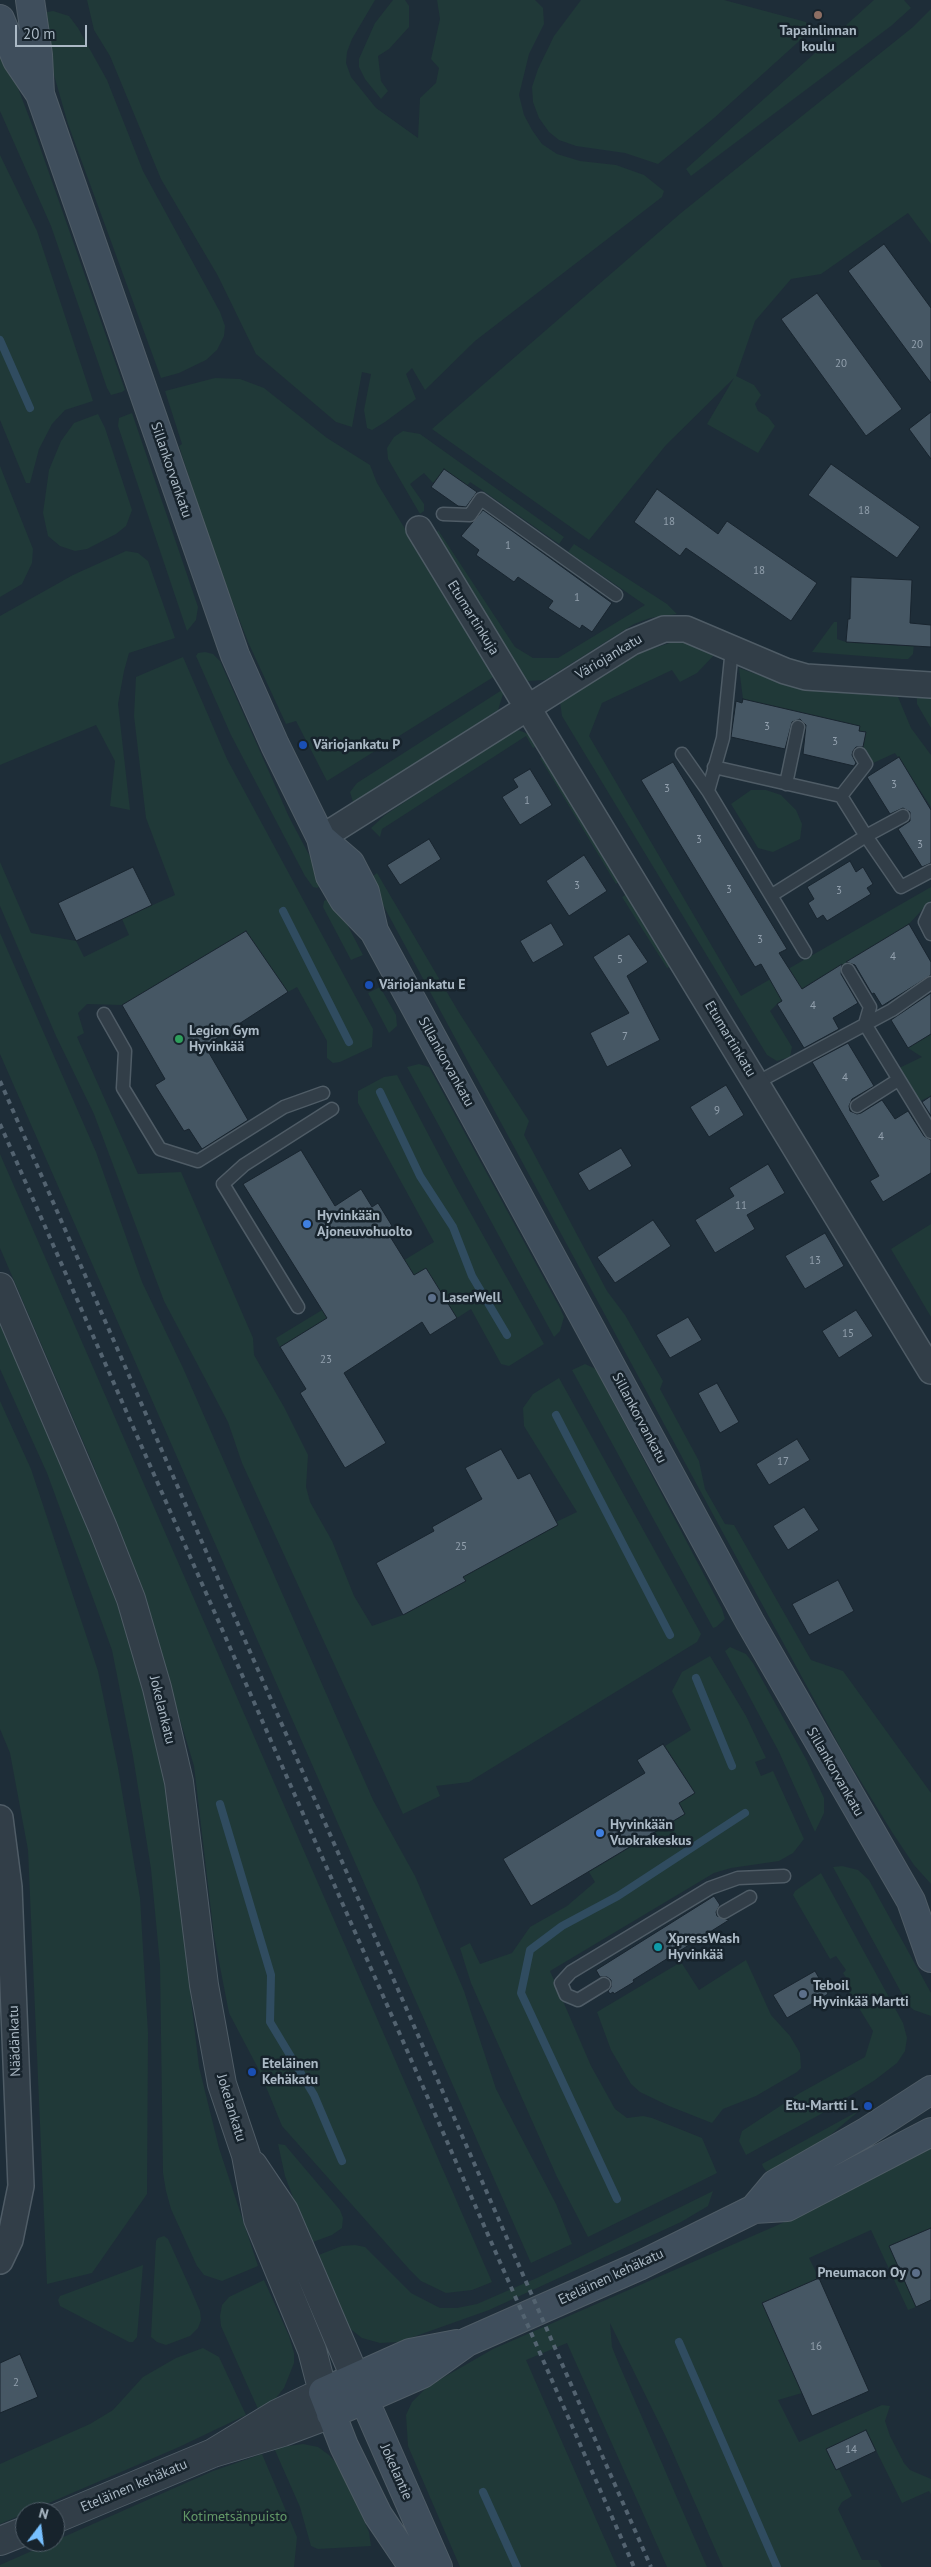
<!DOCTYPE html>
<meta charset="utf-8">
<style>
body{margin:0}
#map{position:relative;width:931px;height:2567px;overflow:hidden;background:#1e2d38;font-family:"PT Sans",sans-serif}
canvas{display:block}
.north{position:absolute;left:15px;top:2502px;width:50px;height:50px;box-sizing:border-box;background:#17232c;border:1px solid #525f69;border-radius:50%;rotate:15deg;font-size:14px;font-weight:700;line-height:20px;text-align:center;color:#abb9c5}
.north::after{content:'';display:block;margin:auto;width:18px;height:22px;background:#77c0ff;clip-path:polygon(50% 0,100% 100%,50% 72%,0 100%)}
.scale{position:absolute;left:15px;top:25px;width:72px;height:22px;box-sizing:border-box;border:2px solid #abb9c5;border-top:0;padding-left:6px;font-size:15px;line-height:18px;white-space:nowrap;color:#abb9c5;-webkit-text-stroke:4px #17232c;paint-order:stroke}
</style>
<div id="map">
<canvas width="931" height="2567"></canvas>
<div class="north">N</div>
<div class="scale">20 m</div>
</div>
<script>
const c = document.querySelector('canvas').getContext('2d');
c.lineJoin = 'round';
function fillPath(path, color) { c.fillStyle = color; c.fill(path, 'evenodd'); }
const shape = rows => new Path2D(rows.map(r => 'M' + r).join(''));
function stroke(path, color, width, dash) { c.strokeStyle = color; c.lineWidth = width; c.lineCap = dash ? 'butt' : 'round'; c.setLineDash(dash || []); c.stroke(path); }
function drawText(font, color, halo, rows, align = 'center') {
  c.font = font + ' "PT Sans",sans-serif'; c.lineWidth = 5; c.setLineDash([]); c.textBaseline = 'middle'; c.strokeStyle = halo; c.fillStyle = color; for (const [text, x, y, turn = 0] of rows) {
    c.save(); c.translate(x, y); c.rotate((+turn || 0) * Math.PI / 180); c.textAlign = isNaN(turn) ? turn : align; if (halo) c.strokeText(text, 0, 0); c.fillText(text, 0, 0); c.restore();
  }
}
fillPath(shape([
 [87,0,375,0,352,39,347,52,346,63,351,77,376,108,418,138,420,98,436,83,439,68,431,59,440,19,437,0,535,0,543,8,544,24,529,54,519,95,524,115,532,130,542,144,557,154,580,161,616,165,644,175,664,191,662,197,475,341,425,390,412,368,406,374,416,399,385,422,372,430,367,428,364,410,371,374,362,372,352,427,336,422,256,354,218,276,161,179,110,56,94,30],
 [393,0,405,0,409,6,409,27,389,49,378,56,381,81,388,91,381,99,365,79,359,67,359,59,375,23],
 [581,0,724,0,806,22,807,34,714,118,658,164,625,153,576,146,559,140,549,132,539,118,533,102,532,87,538,69,554,36],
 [874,0,904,0,911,8,891,26,691,176,686,169],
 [931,9,931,244,908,213,821,274,791,279,755,321,736,376,754,385,761,395,755,404,758,411,768,417,775,426,758,453,707,424,734,378,666,445,589,540,432,429,681,213,913,27],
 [53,11,69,16,78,28,107,80,143,171,220,312,225,326,224,336,217,350,206,360,179,373,161,378,68,124,52,68,41,13],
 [0,41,34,130,125,390,122,392,111,395,107,388,51,226,0,111],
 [0,155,37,231,93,401,65,410,52,424,39,449,30,483,26,483,0,420],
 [215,378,240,379,264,388,327,438,370,465,377,483,495,676,327,781,296,721,286,724,248,642,214,554,179,446,182,444,165,391],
 [132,413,198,607,196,620,187,631,118,426,119,418],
 [98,414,105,428,132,510,126,526,116,534,87,549,75,551,60,546,48,536,43,513,49,470,61,441,74,423],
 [403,431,420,434,564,537,559,544,482,490,470,482,467,486,444,469,433,483,424,473,410,484,424,504,424,511,420,514,388,459,387,448,394,437],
 [0,466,33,549,32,563,22,584,0,597],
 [438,530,515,647,533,658,558,658,645,605,568,552,574,544,667,604,677,614,650,618,634,624,545,680,527,681,521,676,435,537],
 [126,551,138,553,148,561,175,638,129,653,124,671,118,704,130,810,110,806,115,761,96,725,0,765,0,616,73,575],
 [834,622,837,622,837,639,846,642,908,646,915,633,913,654,908,659,901,659,812,652],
 [676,641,694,644,715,654,697,673,680,682,672,670,602,703,589,736,741,996,931,887,931,900,909,924,858,955,859,959,830,978,827,973,777,1004,770,1011,792,1047,790,1057,777,1061,767,1055,562,716,560,702,639,653],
 [205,652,213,654,220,661,289,817,324,883,317,888,313,887,305,876,231,735,196,656,198,653],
 [183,657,227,759,373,1029,372,1047,340,1062,333,1063,327,1058,327,1041,297,987,288,992,246,931,122,1005,87,1004,78,1013,84,1033,77,1037,138,1174,181,1172,253,1338,254,1355,284,1407,308,1455,306,1487,310,1502,332,1541,354,1596,372,1626,403,1615,465,1581,463,1577,558,1525,556,1522,577,1512,524,1426,523,1408,533,1394,559,1378,701,1634,697,1642,469,1782,436,1786,440,1796,403,1814,242,1463,228,1422,164,1301,94,1114,56,1036,0,906,0,862,31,933,76,941,84,957,129,935,122,919,175,895,146,818,134,716,136,677],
 [739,668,776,681,814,690,898,697,911,728,931,755,931,807,895,753,871,764,863,747,866,732,859,731,860,726,743,699],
 [505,688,498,710,360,800,353,802,350,792,357,783],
 [917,697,931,698,931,728,917,704],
 [518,730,531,735,537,746,533,748,526,736,382,829,380,837,371,828,385,815,510,733],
 [544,755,620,881,616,884,540,758],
 [751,790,766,790,781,795,796,810,802,824,800,839,773,852,758,848,731,804],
 [377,873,458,1011,529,1121,524,1135,607,1291,625,1315,663,1381,660,1389,699,1461,705,1489,725,1524,734,1525,811,1660,843,1671,931,1793,931,1884,914,1865,892,1832,844,1754,722,1531,369,879],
 [627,894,672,966,667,968,622,897],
 [333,897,363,955,351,960,323,907,324,901],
 [0,933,96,1152,142,1282,183,1368,373,1800,415,1876,464,1991,496,2089,556,2204,572,2244,531,2263,0,1054],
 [380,987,396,1015,397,1026,389,1033,368,993],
 [931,1034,931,1096,918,1102,897,1069,922,1057,908,1048],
 [419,1064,429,1067,435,1078,560,1308,564,1317,560,1331,554,1337,407,1067],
 [397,1075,456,1187,544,1344,509,1366,501,1364,471,1309,457,1318,408,1278,403,1271,280,1347,276,1338,434,1242,358,1103,358,1091,384,1077],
 [0,1154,478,2250,492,2282,472,2290,446,2293,421,2281,409,2269,282,2126,260,2072,229,2013,214,1936,194,1766,142,1593,94,1467,0,1248],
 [931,1224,931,1317,891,1249],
 [0,1322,104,1565,131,1644,148,1708,166,1787,199,2067,219,2148,258,2266,222,2281,204,2275,197,2266,171,2209,166,2191,163,2173,160,1965,151,1869,133,1756,112,1650,47,1473,0,1369],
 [585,1364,596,1369,722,1609,725,1619,716,1627,713,1628,572,1370],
 [0,1401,31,1469,98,1671,118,1768,140,1898,148,2033,147,2194,92,2273,47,2284,28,1850,10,1753,0,1729],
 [730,1647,746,1654,753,1663,807,1761,824,1798,824,1813,815,1832,779,1752,725,1651],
 [710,1656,746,1716,766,1758,755,1762,761,1776,773,1771,804,1839,793,1853,779,1861,731,1868,714,1873,550,1971,591,2066,615,2109,627,2118,643,2116,652,2118,702,2138,717,2173,588,2237,557,2177,471,1983,460,1948,470,1943,480,1964,512,1953,530,1927,567,1906,595,1882,589,1872,685,1814,679,1803,695,1793,665,1746,691,1730,672,1691,682,1672],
 [842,1866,858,1870,869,1880,931,1993,931,2016,914,2010,908,2005,833,1867],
 [821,1873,903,2023,907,2038,905,2051,897,2063,875,2080,819,2115,746,2155,739,2141,742,2131,800,2093,865,2057,873,2031,843,1982,847,1979,843,1973,846,1970,836,1956,830,1959,793,1895,795,1891],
 [746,1960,771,2015,790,2036,800,2053,801,2068,797,2072,756,2096,723,2109,712,2123,669,2106,640,2092,631,2084,611,2050,597,2012,681,1962,699,1990],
 [860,2110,815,2148,772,2170,766,2171,763,2167,762,2164],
 [278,2144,285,2145,340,2210,343,2218,342,2228,332,2235,310,2243,285,2176],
 [931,2148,931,2228,889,2246,916,2307,908,2310,871,2230,809,2258,819,2278,762,2303,802,2393,778,2400,799,2442,882,2405,890,2406,885,2421,890,2436,904,2463,910,2470,931,2479,931,2494,929,2491,902,2503,866,2430,826,2449,836,2470,839,2469,852,2496,842,2502,838,2509,862,2560,878,2560,882,2567,723,2567,666,2437,610,2323,612,2347,618,2362,707,2567,667,2567,567,2343,526,2360,617,2567,460,2567,408,2446,406,2415,412,2402,427,2387,493,2349,803,2214],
 [713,2191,708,2206,681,2222,489,2310,399,2342,380,2343,362,2338,348,2327,316,2256,342,2246,355,2245,365,2247,411,2293,440,2308,457,2308,477,2304,539,2277],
 [164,2236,168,2239,191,2290,200,2311,201,2320,198,2328,190,2336,166,2345,157,2342,151,2337,156,2241,158,2238],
 [143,2265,137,2337,133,2342,129,2342,60,2306,58,2300,60,2296],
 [264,2280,289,2336,294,2353,294,2363,284,2388,275,2399,258,2409,221,2326,220,2316,222,2305,229,2297],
 [203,2348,219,2357,246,2415,179,2447,0,2524,0,2464,90,2424,113,2410,143,2377,176,2358],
 [303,2444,318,2447,329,2455,341,2468,369,2532,371,2546,318,2549,311,2546,300,2507,274,2448],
 [262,2454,297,2537,294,2567,0,2567,0,2565,213,2471]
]), '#203938');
stroke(shape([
 [0,340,30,408],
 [283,911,349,1042],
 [380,1092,420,1176,453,1227,472,1276,507,1335],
 [556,1415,670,1635],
 [696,1678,732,1766],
 [220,1804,271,1975,270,2022,314,2095,342,2161],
 [617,2199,521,1993,530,1950,562,1926,618,1896,745,1813],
 [679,2342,777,2567],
 [483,2492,517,2567]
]), '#304c60', 8);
const building = shape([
 [884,244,931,308,931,383,848,271,884,244],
 [817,293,902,409,866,436,781,319,817,293],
 [931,412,931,459,909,429,931,412],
 [831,464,920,527,897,558,808,495,831,464],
 [444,469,477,492,466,507,458,506,431,487,444,469],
 [657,489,718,534,727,521,817,583,791,621,686,548,680,556,634,522,657,489],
 [483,510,612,603,592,632,582,625,580,629,548,608,553,601,518,577,514,582,476,555,479,550,461,536,483,510],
 [851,577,912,580,910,623,931,625,931,647,846,642,848,619,850,619,851,577],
 [743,699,860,726,859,731,866,732,863,747,856,747,853,751,852,755,856,763,854,766,803,754,806,725,800,719,792,722,785,749,731,737,736,701,742,703,743,699],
 [899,757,931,810,931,863,922,867,898,829,910,821,910,812,903,808,890,814,867,777,899,757],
 [673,762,787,949,779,953,802,989,842,964,841,974,858,1003,833,1018,839,1029,804,1048,777,1004,782,1001,761,964,755,967,641,780,673,762],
 [530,769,552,805,520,825,502,797,518,787,513,779,530,769],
 [429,839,441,859,400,885,387,865,429,839],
 [584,855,607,891,569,916,546,881,584,855],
 [850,861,856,872,863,867,873,884,867,888,871,894,827,921,823,915,817,919,808,903,814,899,807,887,850,861],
 [133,867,152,905,76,941,58,903,133,867],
 [551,923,564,945,533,963,520,941,551,923],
 [909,924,931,962,931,975,882,1006,874,993,872,994,855,965,846,962,909,924],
 [246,931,288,992,205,1046,248,1120,202,1149,189,1129,184,1131,155,1085,165,1079,122,1005,246,931],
 [629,934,648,962,627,976,660,1040,607,1067,590,1033,629,1013,593,957,629,934],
 [931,993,931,1034,908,1048,891,1020,931,993],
 [848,1043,874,1086,852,1099,849,1106,850,1111,857,1114,861,1113,882,1100,895,1119,908,1111,924,1136,931,1140,931,1173,883,1202,870,1181,879,1176,812,1062,848,1043],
 [726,1085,744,1115,709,1137,690,1107,726,1085],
 [931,1096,931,1116,922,1102,931,1096],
 [621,1148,632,1166,589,1191,578,1173,621,1148],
 [301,1150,335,1206,361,1189,372,1207,378,1203,392,1226,386,1230,414,1275,426,1268,457,1318,430,1335,422,1322,344,1373,386,1443,345,1468,300,1393,306,1389,280,1347,327,1318,243,1184,301,1150],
 [768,1164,785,1193,747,1215,755,1229,715,1253,695,1220,734,1196,729,1188,768,1164],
 [653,1220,671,1246,615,1283,597,1257,653,1220],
 [825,1233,844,1266,805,1289,785,1256,825,1233],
 [856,1310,873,1336,839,1358,822,1331,856,1310],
 [688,1317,702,1340,670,1358,656,1335,688,1317],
 [717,1383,739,1422,720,1433,698,1393,717,1383],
 [797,1439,810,1460,769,1485,756,1464,797,1439],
 [501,1449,518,1479,530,1473,558,1525,463,1577,466,1581,403,1615,376,1563,434,1531,432,1527,482,1499,465,1468,501,1449],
 [804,1507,819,1530,788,1550,773,1526,804,1507],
 [838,1580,854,1611,809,1635,792,1604,838,1580],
 [663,1744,695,1793,679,1803,685,1814,531,1906,503,1859,645,1773,637,1760,663,1744],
 [714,1896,720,1905,716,1912,717,1916,729,1920,633,1980,634,1982,614,1994,613,1992,610,1994,608,1991,611,1987,611,1980,607,1977,600,1977,596,1970,714,1896],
 [815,1971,828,1994,787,2018,773,1995,815,1971],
 [931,2228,931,2300,916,2307,889,2246,931,2228],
 [819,2278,869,2391,812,2416,762,2303,819,2278],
 [20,2354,38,2397,0,2413,0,2363,20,2354],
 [866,2430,876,2451,836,2470,826,2449,866,2430]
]);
fillPath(building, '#465764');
stroke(building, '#19252f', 1);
const service = shape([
 [443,514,470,515,481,499,616,595],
 [732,648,723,738,708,791,805,952],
 [682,754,708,791],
 [714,767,841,796,866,836,772,895],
 [786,784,798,727],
 [841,796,866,764,860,754],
 [903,816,866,836,901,887,931,871],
 [931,909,925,922,931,934],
 [848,970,870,1007,865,1024,931,1132],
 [104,1014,125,1051,123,1088,160,1149,198,1161,284,1107,323,1093],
 [756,1083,892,1010,931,983],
 [857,1106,898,1080],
 [298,1307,223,1184,244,1165,332,1109],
 [724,1912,750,1897],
 [604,1984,578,2000,566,1995,561,1983,571,1972,710,1888,738,1878,784,1876]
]);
const minor = shape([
 [419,529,931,1371],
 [321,838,632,642,664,629,686,629,785,671,806,677,931,685],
 [0,1818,9,1887,21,2186,10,2240,0,2261]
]);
const tertiary = shape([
 [0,1287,103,1528,131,1599,157,1688,179,1782,204,1985,222,2084,246,2155,258,2219,312,2350,323,2392,277,2414,213,2453],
 [253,2165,284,2211,355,2377],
 [55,2519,213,2453,283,2432,331,2414],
 [0,2541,25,2531]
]);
const secondary = shape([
 [30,0,38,55,40,94],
 [0,19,17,60,40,94,235,655,275,745,321,838,330,876,344,900,374,931],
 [321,838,350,863,365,892,374,931,750,1622,911,1901,931,1958],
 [754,2209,775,2184,866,2132,931,2090],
 [357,2383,438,2567],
 [331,2414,422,2374,467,2342,639,2266,754,2209,787,2207,931,2132],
 [413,2567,378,2515,344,2446,323,2392,410,2353,457,2344]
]);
stroke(service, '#4f5c66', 15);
stroke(minor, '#4f5c66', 28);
stroke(tertiary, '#4f5c66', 30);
stroke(secondary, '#4f5c66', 30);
stroke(service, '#323e48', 12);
stroke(minor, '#323e48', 25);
stroke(tertiary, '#323e48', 28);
stroke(secondary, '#3f4e5c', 28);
stroke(shape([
 [0,1081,651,2567],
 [0,1124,634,2567]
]), '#536370', 4, [5, 5]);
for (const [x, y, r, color] of [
 [818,15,5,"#8d6e63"],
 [303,745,5,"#1a4fb4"],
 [369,985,5,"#1a4fb4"],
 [179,1039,5,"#2e9e5b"],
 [307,1224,5,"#3f7fe0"],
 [432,1298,5,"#5c6f8a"],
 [600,1833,5,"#3f7fe0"],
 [658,1947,5,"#0f9aa8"],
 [803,1994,5,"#5c6f8a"],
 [252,2072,5,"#1a4fb4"],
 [868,2106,5,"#1a4fb4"],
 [916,2273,5,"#5c6f8a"]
]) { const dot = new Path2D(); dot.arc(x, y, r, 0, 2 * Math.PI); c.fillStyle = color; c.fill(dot); stroke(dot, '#17232c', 2); }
drawText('11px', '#92a0ad', null, [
 ["20",917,345],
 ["20",841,364],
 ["18",864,511],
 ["18",669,522],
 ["1",508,546],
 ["18",759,571],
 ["1",577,598],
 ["3",767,727],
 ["3",835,742],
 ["3",894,785],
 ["3",667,789],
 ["1",527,801],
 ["3",699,840],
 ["3",920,845],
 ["3",577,886],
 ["3",729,890],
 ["3",839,891],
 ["3",760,940],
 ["4",893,957],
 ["5",620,960],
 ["4",813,1006],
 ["7",625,1037],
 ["4",845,1078],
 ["9",717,1111],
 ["4",881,1137],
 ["11",741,1206],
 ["13",815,1261],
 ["15",848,1334],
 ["23",326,1360],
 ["17",783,1462],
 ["25",461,1547],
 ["16",816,2347],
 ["2",16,2383],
 ["14",851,2450]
]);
drawText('bold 14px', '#abb9c5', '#17232c', [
 ["Tapainlinnan",818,31,"center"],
 ["koulu",818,47,"center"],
 ["Väriojankatu P",313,745],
 ["Väriojankatu E",379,985],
 ["Legion Gym",189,1031],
 ["Hyvinkää",189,1047],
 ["Hyvinkään",317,1216],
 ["Ajoneuvohuolto",317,1232],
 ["LaserWell",442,1298],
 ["Hyvinkään",610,1825],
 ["Vuokrakeskus",610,1841],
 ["XpressWash",668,1939],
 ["Hyvinkää",668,1955],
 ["Teboil",813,1986],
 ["Hyvinkää Martti",813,2002],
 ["Eteläinen",262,2064],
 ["Kehäkatu",262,2080],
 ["Etu-Martti L",858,2106,"right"],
 ["Pneumacon Oy",906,2273,"right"]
], 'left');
drawText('14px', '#abb9c5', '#17232c', [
 ["Sillankorvankatu",171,470,71],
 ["Etumartinkuja",473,618,58],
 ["Väriojankatu",609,657,-31],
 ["Etumartinkatu",730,1039,59],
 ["Sillankorvankatu",446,1062,61],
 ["Sillankorvankatu",639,1418,62],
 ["Jokelankatu",162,1710,76],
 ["Sillankorvankatu",835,1772,60],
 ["Näädänkatu",15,2041,-92],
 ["Jokelankatu",231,2108,73],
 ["Eteläinen kehäkatu",611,2277,-25],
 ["Jokelantie",396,2472,66],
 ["Eteläinen kehäkatu",134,2486,-23]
]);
drawText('14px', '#629766', '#17232c', [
 ["Kotimetsänpuisto",235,2517]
]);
</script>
